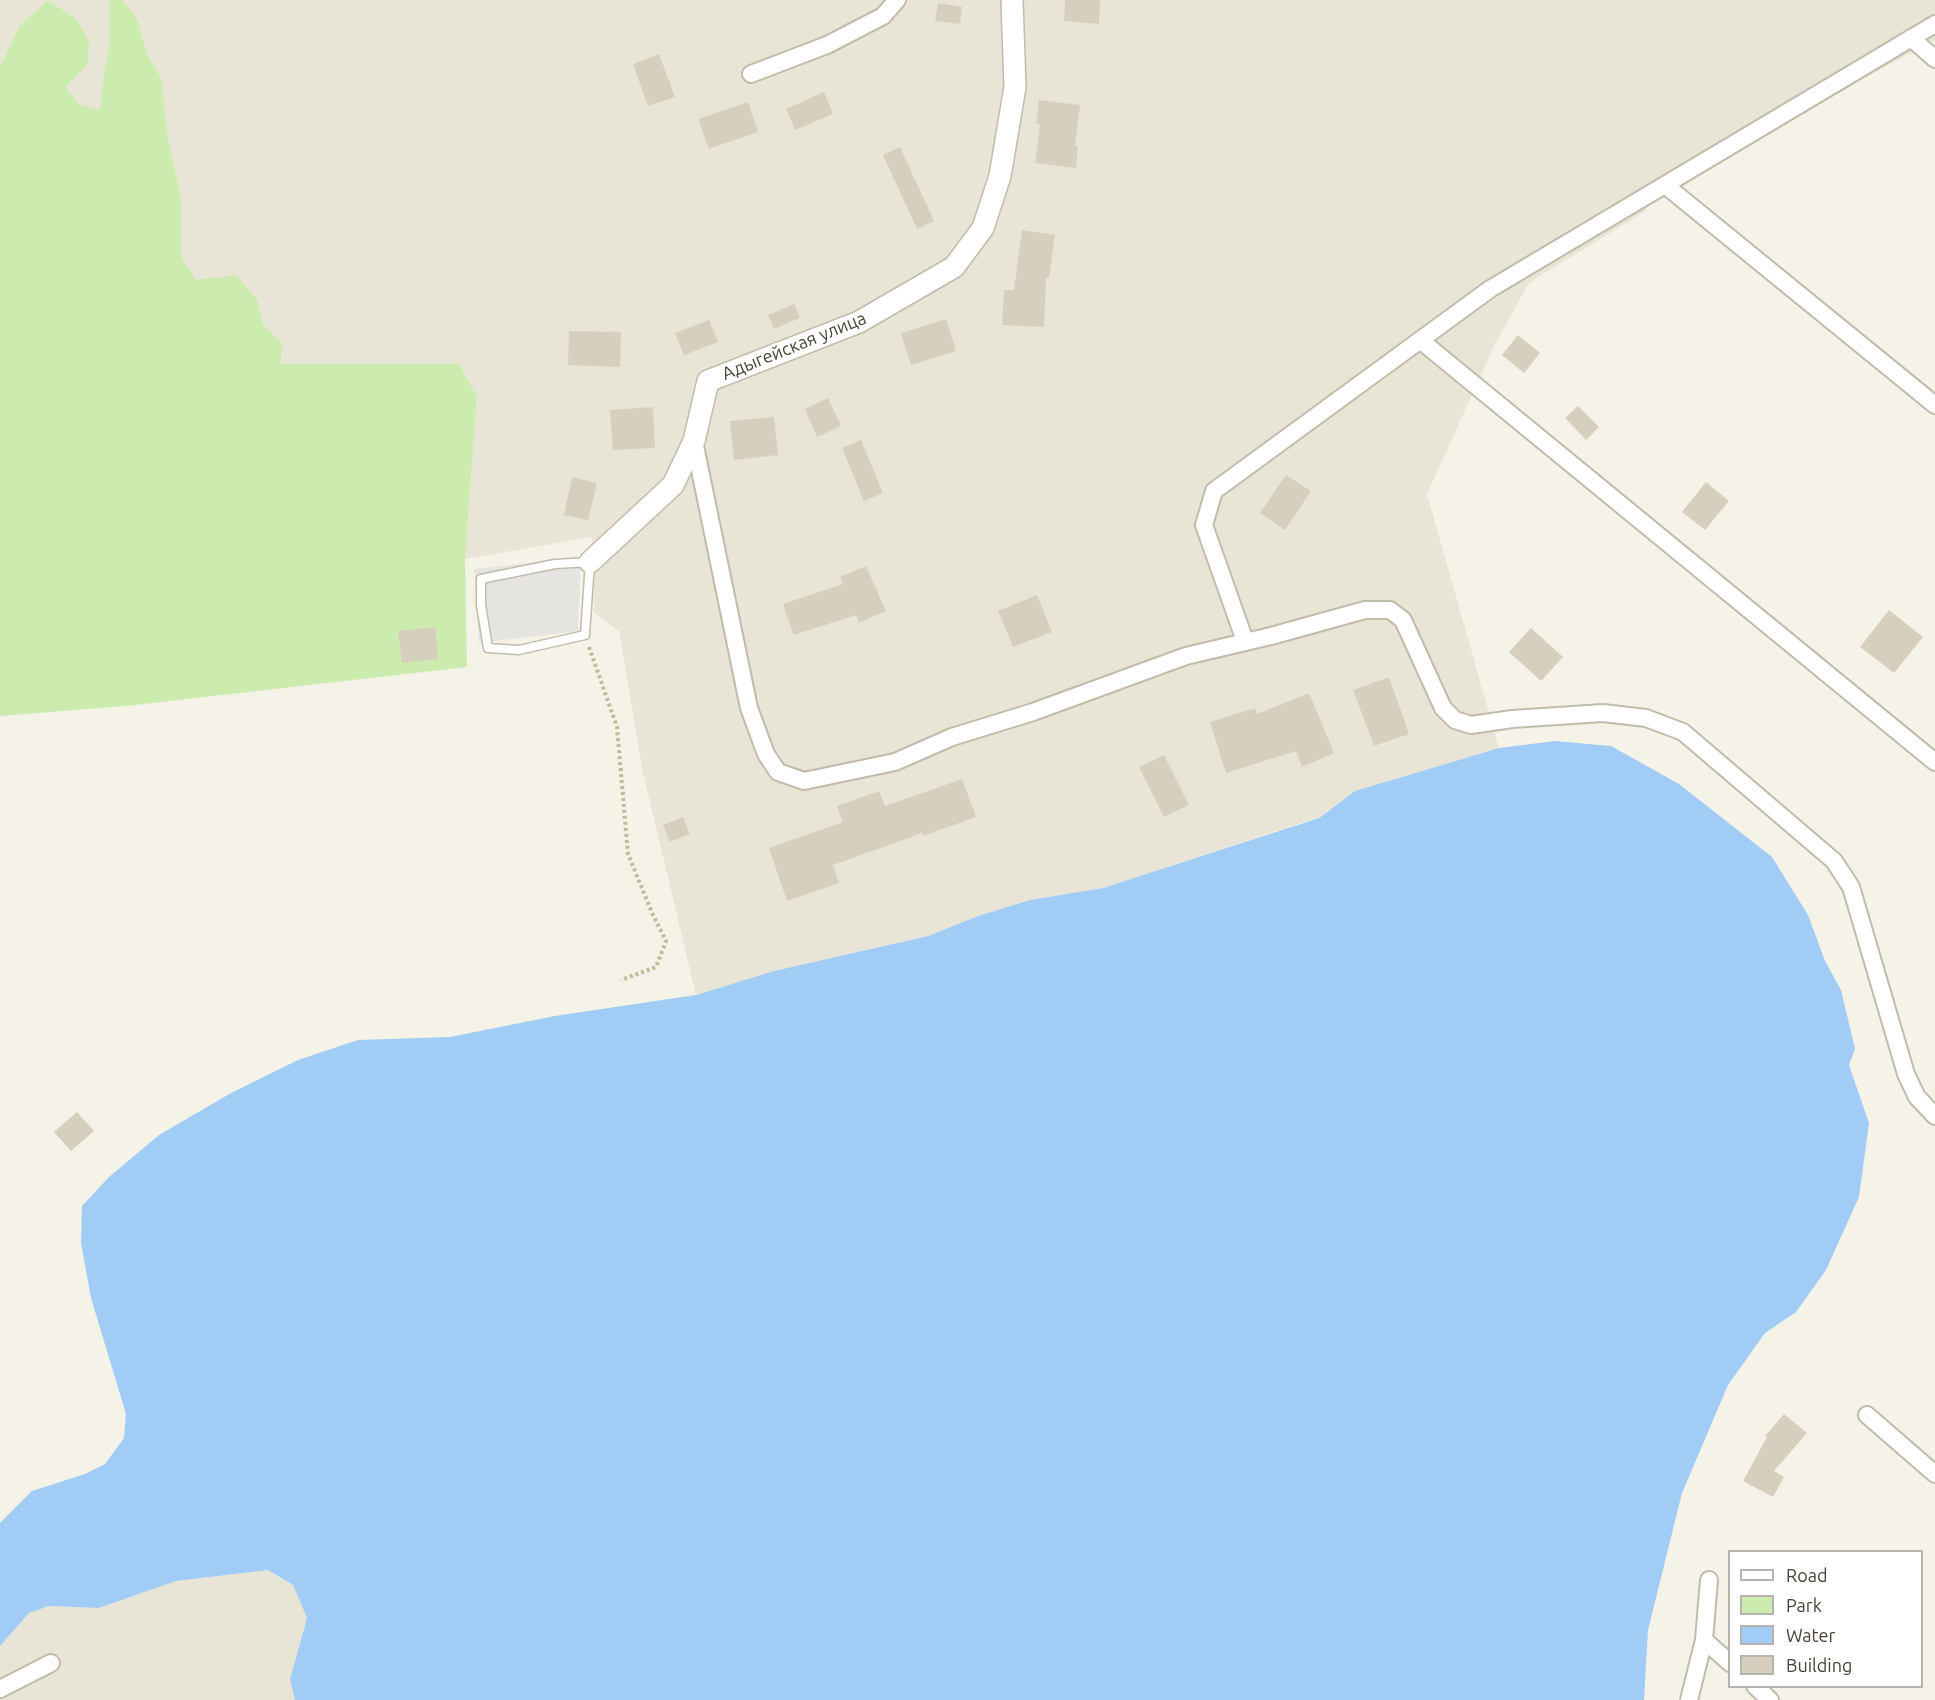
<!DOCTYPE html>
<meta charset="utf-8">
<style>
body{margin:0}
#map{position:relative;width:1935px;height:1700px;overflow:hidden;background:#f5f2e8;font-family:Ubuntu,sans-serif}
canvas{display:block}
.legend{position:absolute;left:1728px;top:1550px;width:195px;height:138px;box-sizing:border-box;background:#fff;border:2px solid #b6b4af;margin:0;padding:8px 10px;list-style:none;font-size:18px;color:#494336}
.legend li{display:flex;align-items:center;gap:12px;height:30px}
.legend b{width:30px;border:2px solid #b6b4af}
</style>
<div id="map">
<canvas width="1935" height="1700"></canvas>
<ul class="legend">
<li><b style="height:8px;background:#fff"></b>Road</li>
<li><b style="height:16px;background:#cbebaf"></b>Park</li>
<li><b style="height:16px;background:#a1ccf5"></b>Water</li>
<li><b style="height:16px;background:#d7cfbd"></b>Building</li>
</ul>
</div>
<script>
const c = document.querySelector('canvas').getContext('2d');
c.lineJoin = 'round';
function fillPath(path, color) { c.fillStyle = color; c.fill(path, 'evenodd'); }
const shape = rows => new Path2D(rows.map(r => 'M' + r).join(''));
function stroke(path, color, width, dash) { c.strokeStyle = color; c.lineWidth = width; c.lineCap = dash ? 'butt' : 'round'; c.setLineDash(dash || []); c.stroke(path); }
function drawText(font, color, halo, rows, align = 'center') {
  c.font = font + ' Ubuntu,sans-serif'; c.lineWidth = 5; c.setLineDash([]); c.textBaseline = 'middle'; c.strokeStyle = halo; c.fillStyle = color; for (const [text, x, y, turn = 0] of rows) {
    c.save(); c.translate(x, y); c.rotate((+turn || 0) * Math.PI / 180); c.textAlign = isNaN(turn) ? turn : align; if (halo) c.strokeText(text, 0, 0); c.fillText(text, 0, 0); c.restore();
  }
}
fillPath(shape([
 [0,0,48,0,20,25,0,66],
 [48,0,109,0,110,42,104,72,101,110,77,104,66,87,88,64],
 [123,0,1935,0,1935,40,1665,185,1644,212,1529,283,1495,344,1427,494,1499,748,1355,791,1319,817,1103,888,1030,900,978,916,928,936,774,971,696,995,643,773,619,631,594,613,592,537,465,559,477,396,459,364,281,364,282,343,263,324,258,301,196,280,182,260,181,196,169,144,161,78,147,54,138,21],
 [268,1570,293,1585,307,1618,290,1679,295,1700,0,1700,0,1646,29,1613,49,1606,99,1608,176,1581]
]), '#e9e5d6');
fillPath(shape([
 [48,0,77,20,89,41,88,64,66,87,78,104,100,110,104,72,110,42,109,0,123,0,138,21,147,54,161,78,169,144,181,196,182,259,196,280,236,275,258,301,263,324,282,343,281,364,459,364,477,396,465,559,467,667,126,706,0,716,0,66,20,25]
]), '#cbebaf');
fillPath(shape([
 [581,557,578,631,479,643,474,569]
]), '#e6e4e0');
fillPath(shape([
 [1555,741,1611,746,1679,784,1772,857,1808,915,1825,961,1841,990,1855,1049,1849,1065,1869,1123,1859,1197,1826,1270,1796,1312,1765,1333,1728,1385,1682,1493,1648,1630,1644,1700,295,1700,290,1679,307,1618,293,1585,268,1570,176,1581,99,1608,49,1606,29,1613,0,1646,0,1523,32,1491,85,1474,105,1464,124,1438,126,1414,91,1298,81,1243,82,1206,109,1177,159,1135,231,1093,298,1060,358,1040,450,1037,555,1016,696,995,774,971,928,936,978,916,1030,900,1103,888,1319,818,1355,791,1499,748]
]), '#a1ccf5');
fillPath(shape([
 [1065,0,1100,0,1099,24,1064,21],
 [938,3,962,7,960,24,935,21],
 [659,54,675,97,648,106,633,64],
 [824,92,833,114,795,130,786,109],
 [1039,100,1080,105,1075,146,1078,146,1076,168,1035,163,1040,124,1036,123],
 [748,102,758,132,709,149,698,119],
 [900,147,934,221,917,229,883,155],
 [1022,230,1055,235,1049,278,1046,278,1044,327,1002,325,1004,290,1014,290],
 [794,304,800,318,774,329,768,315],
 [946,319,956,351,911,365,901,333],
 [709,320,718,342,684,355,675,333],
 [569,331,621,332,620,367,568,365],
 [1518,335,1540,353,1524,373,1502,355],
 [828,398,841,426,817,437,805,409],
 [1578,406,1599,427,1586,440,1565,418],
 [653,407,655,448,613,450,610,410],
 [774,417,778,455,734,460,730,421],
 [861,440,883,493,864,501,842,448],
 [1286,475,1311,491,1285,530,1260,513],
 [572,477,597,483,588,520,564,515],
 [1706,482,1729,501,1705,530,1682,512],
 [866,566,886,611,859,623,856,615,794,635,783,604,843,584,840,577],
 [1037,595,1052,632,1013,647,998,611],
 [1889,610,1923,637,1894,673,1860,647],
 [435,627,438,659,402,663,398,631],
 [1531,628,1563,657,1541,681,1509,652],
 [1389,677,1409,734,1374,746,1353,690],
 [1309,693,1334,753,1302,767,1296,751,1226,773,1210,722,1255,708,1257,714],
 [1164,755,1189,805,1164,817,1139,767],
 [962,779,976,817,923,836,922,833,833,865,839,883,787,901,769,848,843,822,837,806,879,791,885,806],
 [683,817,690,834,670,842,663,825],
 [77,1112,94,1131,71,1151,54,1132],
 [1784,1414,1807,1433,1774,1471,1784,1477,1773,1497,1743,1481,1767,1437,1765,1436]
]), '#d7cfbd');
const service = shape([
 [590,562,585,635,519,650,488,648,481,605,481,579,555,564,590,562]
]);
const minor = shape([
 [1911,38,1935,59],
 [751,74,827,45,883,16,897,0],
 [1665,185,1935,405],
 [1420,340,1935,762],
 [694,441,749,708,766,754,778,772,804,781,895,762,952,737,1033,712,1186,656,1271,636,1365,610,1390,610,1403,620,1443,708,1455,720,1471,725,1512,719,1603,713,1646,718,1683,732,1834,861,1851,887,1906,1074,1917,1097,1935,1116],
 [1245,641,1204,525,1214,491,1490,289,1935,24],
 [1867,1415,1935,1474],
 [1709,1580,1704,1640,1730,1663],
 [1755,1686,1770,1700],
 [0,1689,51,1663],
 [1689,1700,1704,1640]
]);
const tertiary = shape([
 [590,562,673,485,694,441,708,381,859,322,954,267,983,228,1000,176,1015,87,1012,0]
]);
stroke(service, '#c1bbaa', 11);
stroke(minor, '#c1bbaa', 20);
stroke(tertiary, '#c1bbaa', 24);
stroke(shape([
 [589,647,617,727,628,854,653,915,666,941,656,967,621,980]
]), '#c4b89a', 4, [3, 3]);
stroke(service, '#fff', 8);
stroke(minor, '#fff', 16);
stroke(tertiary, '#fff', 21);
drawText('18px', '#494336', '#fff', [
 ["Адыгейская улица",794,346,-22]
]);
</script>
